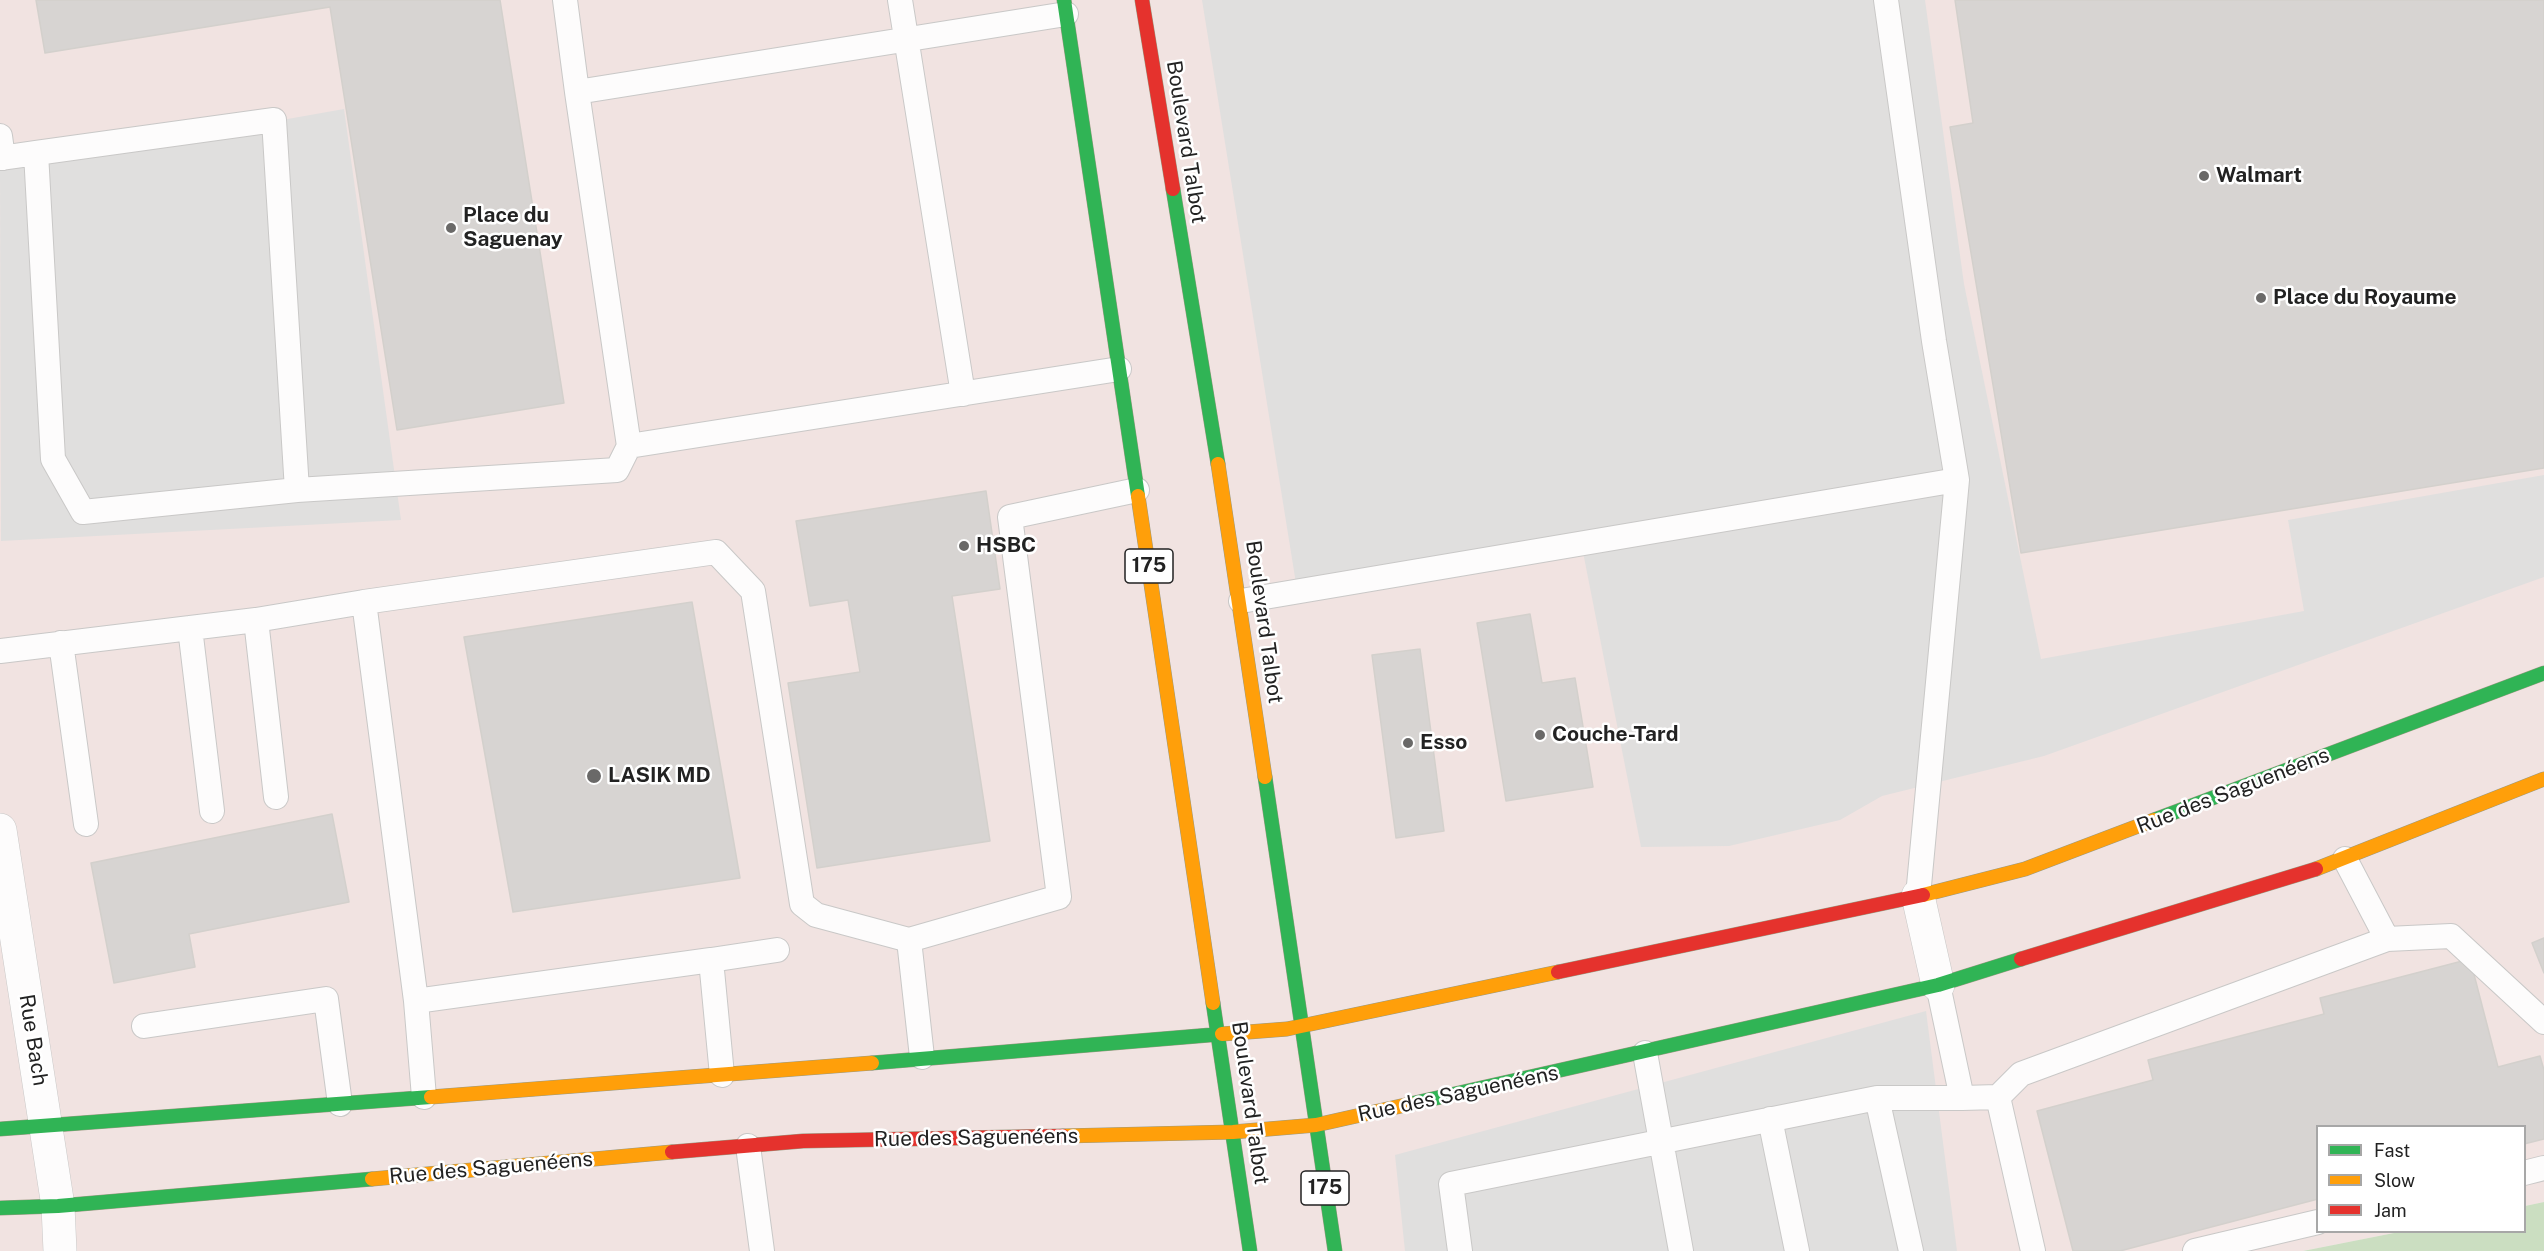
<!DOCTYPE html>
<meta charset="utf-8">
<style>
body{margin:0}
#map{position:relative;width:2544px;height:1251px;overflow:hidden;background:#f0eeeb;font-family:"Public Sans",sans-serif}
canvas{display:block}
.legend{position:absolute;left:2316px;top:1125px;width:210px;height:108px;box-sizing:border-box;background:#fff;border:2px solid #a7a7a7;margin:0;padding:8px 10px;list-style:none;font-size:18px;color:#222}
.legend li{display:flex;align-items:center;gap:12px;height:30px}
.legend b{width:30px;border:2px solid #a7a7a7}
</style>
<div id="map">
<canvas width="2544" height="1251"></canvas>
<ul class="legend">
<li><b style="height:8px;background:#30b455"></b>Fast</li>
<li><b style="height:8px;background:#ff9f0a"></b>Slow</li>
<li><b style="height:8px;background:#e5322d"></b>Jam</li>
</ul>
</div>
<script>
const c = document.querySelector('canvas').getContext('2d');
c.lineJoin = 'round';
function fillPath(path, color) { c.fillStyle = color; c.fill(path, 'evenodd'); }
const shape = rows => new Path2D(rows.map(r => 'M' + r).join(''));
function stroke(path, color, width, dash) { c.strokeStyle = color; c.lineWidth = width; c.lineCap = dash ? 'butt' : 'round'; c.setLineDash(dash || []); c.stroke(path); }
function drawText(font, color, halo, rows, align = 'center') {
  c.font = font + ' "Public Sans",sans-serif'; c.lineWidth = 5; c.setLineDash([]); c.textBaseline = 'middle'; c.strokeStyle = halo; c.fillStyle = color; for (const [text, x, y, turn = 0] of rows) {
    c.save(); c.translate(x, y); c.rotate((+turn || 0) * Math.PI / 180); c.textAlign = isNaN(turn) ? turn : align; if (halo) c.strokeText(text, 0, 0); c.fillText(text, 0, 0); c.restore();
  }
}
fillPath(shape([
 [0,0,2544,0,2544,1202,2525,1206,2524,1126,2318,1126,2318,1232,2399,1232,2303,1251,0,1251]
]), '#f1e3e1');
fillPath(shape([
 [2544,1202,2544,1251,2303,1251,2399,1232,2524,1232,2525,1206]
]), '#cbdec1');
fillPath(shape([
 [1202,0,1925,0,1964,284,2041,659,2304,611,2288,520,2544,475,2544,577,2044,756,1882,796,1840,820,1729,846,1641,847,1582,547,1299,602],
 [344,109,401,520,1,541,0,170],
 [1926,1011,1957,1251,1405,1251,1395,1155]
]), '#e0dfde');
const building = shape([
 [36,0,500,0,564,403,397,430,330,7,45,53,36,0],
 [1955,0,2544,0,2544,468,2021,553,1950,127,1973,123,1955,0],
 [986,491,1000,589,952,596,990,841,817,868,788,683,860,672,848,600,810,606,796,521,986,491],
 [692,602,740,878,513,912,464,637,692,602],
 [1530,614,1542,683,1575,678,1593,787,1506,801,1477,623,1530,614],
 [1420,649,1444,831,1396,838,1372,655,1420,649],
 [332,814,349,902,189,934,195,967,114,983,91,863,332,814],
 [2544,938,2544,973,2532,943,2544,938],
 [2470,959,2498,1067,2540,1056,2544,1070,2544,1139,2524,1144,2524,1126,2318,1126,2318,1199,2120,1251,2073,1251,2037,1111,2153,1080,2148,1060,2324,1014,2320,998,2470,959]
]);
fillPath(building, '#d7d4d2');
stroke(building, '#d3d0cc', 1.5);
const lane = shape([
 [565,0,577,92,1066,14],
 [900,0,963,394],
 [1886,0,1934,341,1957,480,1918,896],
 [577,92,629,446,1119,369],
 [0,136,3,158],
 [0,158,36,153],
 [297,490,274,120,36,153,53,459,83,512,297,490,617,470,629,446],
 [1241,601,1957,480],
 [256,620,276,797],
 [190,628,212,811],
 [61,643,86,824],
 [0,651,256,620,364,602],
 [2387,939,2451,936,2544,1022],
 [909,940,1059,897,1010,517,1137,490],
 [711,960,777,950],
 [416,1001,711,960,722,1075],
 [144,1026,326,999,340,1104],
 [1645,1053,1681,1251],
 [424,1097,416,1001,364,602,716,552,753,591,802,904,816,915,909,940,922,1057],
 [1998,1097,2021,1074,2387,939,2345,859],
 [1877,1098,1911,1251],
 [1962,1098,1998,1097,2033,1251],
 [1770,1119,1797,1251],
 [748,1146,762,1251],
 [2524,1173,2544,1168],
 [1460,1251,1451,1184,1877,1098,1962,1098,1938,985],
 [2195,1251,2318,1222]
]);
const street = shape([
 [0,830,58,1206,60,1251],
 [1918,896,1938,985]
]);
const fast = shape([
 [1064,0,1138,496],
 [1173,189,1218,464],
 [1265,777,1335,1251],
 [2154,820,2544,673],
 [1213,1003,1250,1251],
 [872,1063,1222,1034],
 [1410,1104,1938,985,2021,959],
 [0,1129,431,1097],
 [0,1208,58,1206,372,1179]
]);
const slow = shape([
 [1218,464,1265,777],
 [1138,496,1213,1003],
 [2316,869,2544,779],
 [1923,895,2025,869,2154,820],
 [1222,1034,1287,1029,1558,972],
 [431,1097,872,1063],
 [1063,1136,1233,1132,1316,1125,1410,1104],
 [372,1179,672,1152]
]);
const jam = shape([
 [1142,0,1173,189],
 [2021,959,2316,869],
 [1558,972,1923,895],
 [672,1152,803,1141,1063,1136]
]);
stroke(lane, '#c9c8c7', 26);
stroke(street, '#c9c8c7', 34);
stroke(fast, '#999a82', 15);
stroke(slow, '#999a82', 15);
stroke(jam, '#999a82', 15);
stroke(lane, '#fdfcfc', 24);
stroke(street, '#fdfcfc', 33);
stroke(fast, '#30b455', 14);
stroke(slow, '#ff9f0a', 14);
stroke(jam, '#e5322d', 14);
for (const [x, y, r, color] of [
 [2204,176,6,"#6a6968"],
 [451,228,6,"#6a6968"],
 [2261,298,6,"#6a6968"],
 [964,546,6,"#6a6968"],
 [1540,735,6,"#6a6968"],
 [1408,743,6,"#6a6968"],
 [594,776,8,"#6a6968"]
]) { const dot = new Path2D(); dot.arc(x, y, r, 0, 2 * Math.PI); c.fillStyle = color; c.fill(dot); stroke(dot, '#fff', 2); }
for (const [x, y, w] of [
 [1149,566,48],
 [1325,1188,48]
]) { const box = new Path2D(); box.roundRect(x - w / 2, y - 17, w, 34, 4.5); c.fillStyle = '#fff'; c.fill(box); stroke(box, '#222', 1.5); }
drawText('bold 20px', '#222', null, [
 ["175",1149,566],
 ["175",1325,1188]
]);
drawText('21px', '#222', '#fff', [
 ["Boulevard Talbot",1186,142,81],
 ["Boulevard Talbot",1264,622,82],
 ["Rue des Saguenéens",2233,791,-21],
 ["Rue Bach",33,1040,81],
 ["Rue des Saguenéens",1458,1094,-12],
 ["Boulevard Talbot",1250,1103,82],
 ["Rue des Saguenéens",976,1138,-1],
 ["Rue des Saguenéens",491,1168,-5]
]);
drawText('bold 21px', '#222', '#fff', [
 ["Walmart",2216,176],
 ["Place du",463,216],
 ["Saguenay",463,240],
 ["Place du Royaume",2273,298],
 ["HSBC",976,546],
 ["Couche-Tard",1552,735],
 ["Esso",1420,743],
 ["LASIK MD",608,776]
], 'left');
</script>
